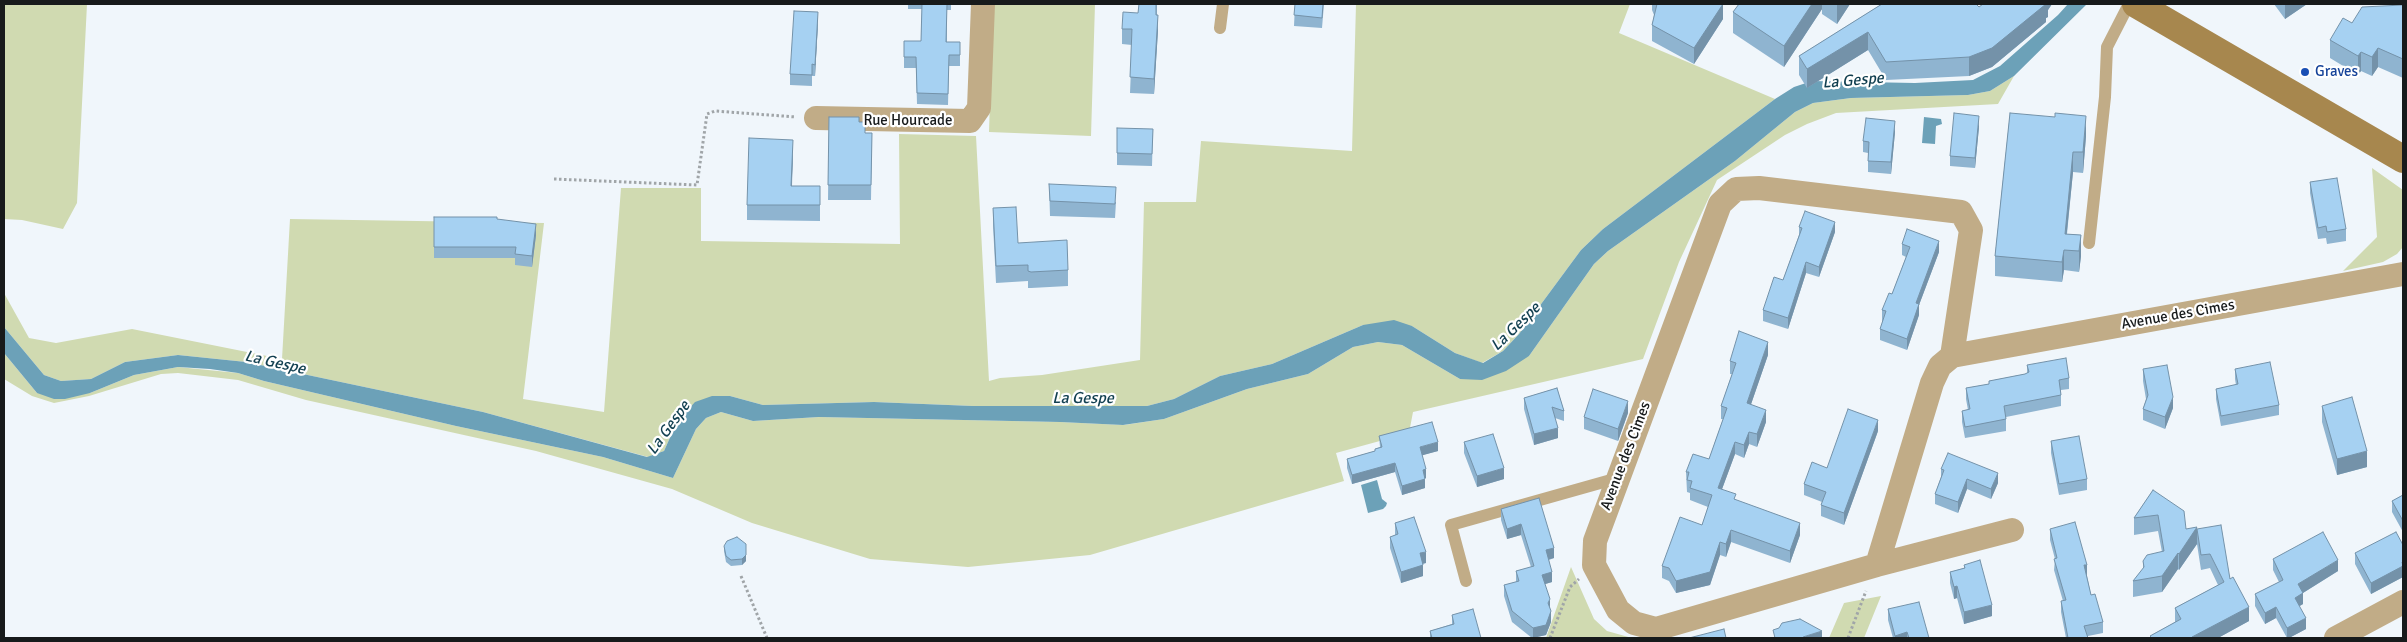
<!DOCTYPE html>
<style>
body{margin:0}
#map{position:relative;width:2407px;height:642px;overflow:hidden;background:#f0f6fb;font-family:Signika,sans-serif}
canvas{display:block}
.frame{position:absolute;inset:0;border:5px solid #171a1b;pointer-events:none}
</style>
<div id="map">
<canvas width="2407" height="642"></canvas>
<div class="frame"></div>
</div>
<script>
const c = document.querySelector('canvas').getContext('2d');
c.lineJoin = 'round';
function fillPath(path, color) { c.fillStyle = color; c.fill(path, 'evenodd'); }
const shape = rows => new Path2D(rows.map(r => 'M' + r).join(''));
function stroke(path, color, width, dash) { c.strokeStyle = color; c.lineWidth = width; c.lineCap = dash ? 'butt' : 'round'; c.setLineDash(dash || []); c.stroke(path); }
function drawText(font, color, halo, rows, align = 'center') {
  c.font = font + ' Signika,sans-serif'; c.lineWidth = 4.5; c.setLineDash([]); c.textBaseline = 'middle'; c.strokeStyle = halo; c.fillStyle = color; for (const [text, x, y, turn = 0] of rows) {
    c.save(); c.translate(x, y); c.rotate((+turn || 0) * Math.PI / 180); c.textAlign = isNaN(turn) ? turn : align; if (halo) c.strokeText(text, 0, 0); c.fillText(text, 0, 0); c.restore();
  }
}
fillPath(shape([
 [4,4,87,4,77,203,63,229,22,220,4,219],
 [993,4,1095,4,1091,136,989,132],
 [1356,4,1630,4,1619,33,1775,99,1603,229,1581,250,1519,334,1503,351,1482,363,1455,353,1412,326,1363,325,1272,364,1220,376,1174,399,1147,406,973,406,874,402,763,405,730,396,677,422,664,451,648,457,483,412,246,362,178,355,125,362,91,379,61,381,44,375,4,327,4,293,29,338,56,343,132,329,282,359,290,219,544,223,523,399,604,412,621,188,701,188,701,241,900,244,899,134,976,136,989,381,1000,378,1042,375,1140,360,1144,202,1196,202,1201,141,1352,151],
 [2014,76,1998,104,1836,113,1807,124,1785,135,1717,180,1679,262,1643,359,1413,412,1409,433,1336,453,1344,481,1090,555,968,567,870,559,752,523,672,489,536,451,306,400,238,380,178,373,161,374,89,396,54,403,32,396,4,379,4,353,37,393,90,393,134,375,178,367,238,373,264,381,456,426,603,457,673,478,696,429,706,418,721,412,753,421,819,417,1060,422,1124,425,1164,419,1247,389,1308,374,1353,347,1378,342,1402,345,1460,379,1529,356,1594,264,1608,251,1735,161,1795,112,1813,103,1851,98,1968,95,1990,91],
 [2372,168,2403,190,2403,247,2397,254,2383,262,2343,271,2377,237],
 [1571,567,1594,619,1607,631,1632,638,1546,638],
 [1881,596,1864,638,1829,638,1844,603]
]), '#d0dab1');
fillPath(shape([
 [2068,4,2087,4,2014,76,1990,91,1968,95,1851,98,1813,103,1795,112,1735,161,1608,251,1594,264,1529,356,1506,371,1482,380,1460,379,1402,345,1378,342,1353,347,1308,374,1247,389,1164,419,1123,425,1060,422,819,417,753,421,721,412,706,418,696,429,673,478,603,457,456,426,264,381,238,373,210,369,178,367,134,375,90,393,65,399,54,399,37,393,4,353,4,327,44,375,61,381,91,379,125,362,178,355,246,362,483,412,647,457,664,451,677,422,695,402,712,396,730,396,763,405,874,402,973,406,1147,406,1174,399,1220,376,1272,364,1363,325,1394,320,1412,326,1455,353,1483,363,1503,351,1519,334,1581,250,1603,229,1775,99,1794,87,1812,81,1915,83,1973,80,2000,66,2058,15],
 [1924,117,1941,119,1942,124,1936,126,1935,144,1922,143],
 [1377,480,1382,499,1387,503,1386,506,1383,509,1368,513,1361,485]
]), '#6ca1b8');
stroke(shape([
 [554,179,697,185,707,114,715,111,796,117],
 [741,576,767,638],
 [1550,638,1570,587,1579,579],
 [1848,638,1866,591]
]), '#a0a5a8', 3, [2.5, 2.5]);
stroke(shape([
 [1220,28,1223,4],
 [2089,243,2105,97,2107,47,2129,4],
 [1466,581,1451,525,1618,478]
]), '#c1ac87', 12);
stroke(shape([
 [816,118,970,121,979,108,983,4],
 [2012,530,1877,565,1656,629,1634,623,1618,610,1594,565,1595,541,1720,204,1736,189,1759,188,1961,212,1971,230,1952,356,2403,274],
 [1877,565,1932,383,1940,366,1952,356],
 [2336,638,2403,602]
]), '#c1ac87', 24);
stroke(shape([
 [2136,4,2403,159]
]), '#a7874e', 28);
fillPath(shape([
 [908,4,951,4,951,10,947,10,947,42,960,42,960,66,949,66,948,105,917,104,916,68,904,68,904,41,921,41,922,9,908,9],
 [1139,4,1157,4,1157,15,1158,30,1154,94,1130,93,1132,45,1122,44,1122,29,1138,13],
 [1292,4,1324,4,1322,28,1294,26,1295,4],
 [1652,4,1723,4,1723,19,1694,64,1652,41,1652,25,1654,15,1652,10],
 [1739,4,1850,4,1837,24,1822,14,1822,9,1784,67,1733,33,1733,12],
 [1882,4,1979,7,1983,4,2052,4,2048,10,2048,17,2046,18,2046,22,1992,67,1969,76,1886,80,1868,50,1807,88,1799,75,1799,56],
 [2274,4,2307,4,2285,19],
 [2403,5,2403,78,2378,67,2372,76,2361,71,2358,75,2330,58,2330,40,2352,23],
 [818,23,815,76,812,76,812,86,790,85,790,74],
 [2010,113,2086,136,2083,173,2073,172,2067,234,2081,235,2081,256,2079,272,2064,270,2062,282,1995,276,1995,256],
 [829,117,859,122,865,133,872,133,871,200,828,200],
 [1979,127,1975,168,1950,166,1950,156],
 [1153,129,1152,166,1117,165,1117,153],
 [1895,132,1891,174,1868,172,1868,153,1863,152,1863,141],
 [793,155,792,186,820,186,820,221,747,220,747,205],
 [2310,182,2346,229,2346,241,2327,244,2326,238,2318,239,2310,193],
 [1049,184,1116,202,1115,218,1050,216],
 [993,208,1018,243,1068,270,1068,286,1031,288,1028,288,1028,281,996,283,993,225],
 [434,217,497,219,536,235,532,267,515,265,515,258,434,258],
 [1799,227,1835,232,1819,277,1806,273,1788,329,1763,321,1763,310,1783,280,1799,235],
 [1902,244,1939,252,1919,305,1919,315,1907,350,1880,340,1880,329,1883,321,1882,321,1882,310,1892,294,1906,257,1902,255],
 [1768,355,1751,404,1766,422,1757,447,1749,444,1744,458,1735,454,1722,489,1736,500,1800,535,1790,563,1731,542,1726,557,1720,555,1710,585,1676,593,1669,581,1662,578,1662,566,1702,525,1708,507,1690,500,1690,493,1687,492,1686,472,1709,459,1723,419,1721,419,1721,406,1732,374,1730,374,1730,361],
 [2027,365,2069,378,2069,389,2061,390,2061,406,2006,417,2006,431,1965,438,1962,422,1962,411,1968,410,1966,399,1966,388,1989,384,1989,381,2025,374,2027,373],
 [2143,369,2173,408,2165,429,2143,420,2143,409,2146,399,2143,381],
 [2235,369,2279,405,2279,415,2221,426,2216,399,2216,389,2236,385,2235,379],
 [1557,388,1564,411,1564,421,1555,418,1558,438,1534,445,1524,409,1524,398],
 [2322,406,2367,467,2337,475,2322,422],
 [1628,413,1618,441,1584,429,1584,417],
 [1878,431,1844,525,1821,516,1821,505,1822,502,1804,495,1804,484],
 [1379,436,1438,451,1422,455,1426,478,1425,478,1425,488,1402,495,1395,472,1352,484,1347,468,1347,459,1375,451,1375,449,1380,447],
 [2051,441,2087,479,2087,490,2059,495,2051,453],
 [1464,442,1504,479,1477,487,1464,453],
 [1941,469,1998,483,1991,499,1967,489,1958,513,1935,504,1935,494,1941,477],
 [2153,490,2186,529,2197,529,2230,579,2249,621,2218,638,2150,638,2150,636,2175,622,2175,608,2218,585,2210,568,2201,570,2197,544,2179,570,2178,569,2162,592,2133,597,2133,581,2143,569,2143,561,2162,552,2158,531,2134,535,2134,518],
 [2403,495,2403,532,2392,512,2392,501],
 [1539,498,1554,558,1549,560,1552,582,1545,584,1550,610,1551,622,1546,635,1532,638,1512,622,1504,596,1504,585,1516,582,1516,571,1531,567,1521,535,1507,539,1501,520,1501,509],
 [1395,523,1426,563,1423,564,1423,576,1401,583,1390,548,1390,537,1395,535],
 [2050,529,2087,576,2091,595,2103,622,2103,633,2088,636,2088,638,2066,638,2061,612,2061,601,2063,601,2054,570,2055,559,2050,540],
 [2403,545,2403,577,2371,594,2355,564,2355,553],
 [724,546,746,561,742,565,731,566,726,562,724,551],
 [2273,559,2338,571,2303,593,2303,604,2299,606,2306,629,2289,638,2287,638,2276,618,2265,624,2255,606,2255,594,2279,582,2273,570],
 [1964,565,1992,616,1964,624,1957,598,1954,599,1950,583,1950,572,1964,568],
 [1888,609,1929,638,1893,638,1888,620],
 [1452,615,1481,638,1430,638,1430,631,1452,624]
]), '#8fb4d0');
fillPath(shape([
 [1723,4,1723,19,1694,64,1694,48],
 [1812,4,1822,4,1822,9,1784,67,1784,46],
 [1837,4,1850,4,1837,24],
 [2045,4,2052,4,2048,10,2048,17,2046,18,2046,22,1992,67,1969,76,1969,57],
 [2285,4,2307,4,2285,19],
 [818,12,818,23,815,76,815,65],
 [1158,15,1158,30,1154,94,1154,79],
 [1868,32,1868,50,1807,88,1807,69],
 [2378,48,2378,67,2372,76,2372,57],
 [2361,52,2361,71,2358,75,2358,56],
 [1979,116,1979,127,1975,168,1975,158],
 [2086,116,2086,136,2083,173,2083,152],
 [1895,121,1895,132,1891,174,1891,162],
 [793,140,793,155,791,201,791,186],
 [2073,152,2073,172,2065,250,2065,234],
 [1835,222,1835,232,1819,277,1819,267],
 [536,224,536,235,532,267,532,256],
 [2081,235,2081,256,2079,272,2079,251],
 [1939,241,1939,252,1919,305,1919,315,1907,350,1907,339,1916,303],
 [2064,250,2064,270,2062,282,2062,262],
 [1806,262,1806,273,1788,329,1788,318],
 [1768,342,1768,355,1747,416,1747,403],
 [2173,397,2173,408,2165,429,2165,417],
 [1628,401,1628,413,1618,441,1618,429],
 [1766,410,1766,422,1757,447,1757,434],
 [1878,420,1878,431,1844,525,1844,513],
 [1558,428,1558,438,1534,445,1534,434],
 [1749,432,1749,444,1744,458,1744,445],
 [1438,442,1438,451,1420,456,1420,447],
 [1735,442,1735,454,1718,500,1718,488],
 [2367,451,2367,467,2337,475,2337,459],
 [1395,463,1395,472,1352,484,1352,475],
 [1504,468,1504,479,1477,487,1477,476],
 [1426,469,1426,478,1423,479,1423,470],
 [1998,473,1998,483,1991,499,1991,489],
 [1425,479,1425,488,1402,495,1402,486],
 [1967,479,1967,489,1958,513,1958,502],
 [1800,523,1800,535,1790,563,1790,551],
 [1521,524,1521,535,1507,539,1507,529],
 [2197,527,2197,544,2179,570,2179,554],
 [1731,530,1731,542,1726,557,1726,544],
 [1720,542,1720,555,1710,585,1676,593,1676,581],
 [1554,548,1554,558,1546,560,1546,550],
 [746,550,746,561,742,565,742,559],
 [1426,552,1426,563,1420,564,1420,553],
 [2178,553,2178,569,2162,592,2162,576],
 [2338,560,2338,571,2298,596,2298,584],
 [2402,562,2403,562,2403,577,2371,594,2371,583],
 [1423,565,1423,576,1401,583,1401,572],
 [2084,565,2087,565,2087,576,2084,576],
 [1552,572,1552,582,1542,585,1542,575],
 [1957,586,1957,598,1954,599,1954,587],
 [2303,593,2303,604,2295,609,2295,598],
 [1550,599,1550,610,1548,603],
 [1992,605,1992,616,1964,624,1964,612],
 [2249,607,2249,621,2218,638,2192,638,2192,637],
 [2276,607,2276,618,2265,624,2265,613],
 [1551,611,1551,622,1546,635,1533,638,1533,628],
 [2306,618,2306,629,2289,638,2287,638,2287,628],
 [1822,631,1822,638,1803,638,1803,637],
 [1907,632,1907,638,1895,638,1895,636]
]), '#7492a9');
const building = shape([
 [922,4,947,4,946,42,960,42,960,55,949,55,948,94,917,93,916,57,904,57,904,41,921,41,922,4],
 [1139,4,1156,4,1156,15,1158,15,1154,79,1130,77,1132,29,1122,29,1123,12,1138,13,1139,4],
 [1295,4,1323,4,1322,18,1294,15,1295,4],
 [1657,4,1723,4,1694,48,1652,25,1657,4],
 [1739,4,1812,4,1784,46,1733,12,1739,4],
 [1882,4,1976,4,1979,7,1983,4,2046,4,1992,48,1969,57,1886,62,1868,32,1807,69,1799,56,1882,4],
 [2403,5,2403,59,2378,48,2372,57,2361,52,2358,56,2330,40,2343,18,2352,23,2362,7,2403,5],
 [794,11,818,12,815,65,812,64,812,75,790,74,794,11],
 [1954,113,1979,116,1975,158,1950,156,1954,113],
 [2010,113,2055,117,2055,113,2086,116,2083,152,2073,152,2065,234,2081,235,2079,251,2064,250,2062,262,1995,256,2010,113],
 [829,117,859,117,859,122,865,122,865,133,872,133,871,185,828,185,829,117],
 [1866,118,1895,121,1891,162,1868,161,1869,142,1863,141,1866,118],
 [1117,128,1153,129,1152,154,1117,153,1117,128],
 [749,138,793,140,791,186,820,186,820,205,747,205,749,138],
 [2337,178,2346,229,2327,232,2326,226,2318,228,2310,182,2337,178],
 [1049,184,1116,187,1115,204,1050,201,1049,184],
 [1016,207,1018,243,1067,240,1068,270,1031,272,1028,271,1028,265,996,266,993,208,1016,207],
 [1805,211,1835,222,1819,267,1806,262,1788,318,1763,310,1774,277,1783,280,1802,228,1799,227,1805,211],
 [434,217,497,217,497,219,536,224,532,256,515,254,516,247,434,247,434,217],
 [1907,229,1939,241,1916,303,1919,304,1907,339,1880,329,1886,311,1882,310,1889,293,1892,294,1910,247,1902,244,1907,229],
 [1739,331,1768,342,1747,403,1766,410,1757,434,1749,432,1744,445,1735,442,1718,488,1736,494,1734,499,1800,523,1790,551,1731,530,1726,544,1720,542,1710,572,1676,581,1669,568,1662,566,1680,517,1702,525,1712,495,1690,488,1692,481,1687,480,1689,472,1686,472,1693,454,1709,459,1727,408,1721,406,1736,363,1730,361,1739,331],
 [2066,358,2069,378,2059,380,2061,395,2004,406,2006,419,1965,427,1962,411,1970,409,1966,388,1989,384,1989,381,2025,374,2029,372,2027,365,2066,358],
 [2270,362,2279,405,2221,416,2216,389,2238,384,2235,369,2270,362],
 [2167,365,2173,397,2165,417,2143,409,2148,395,2143,369,2167,365],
 [1557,388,1564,411,1552,407,1558,428,1534,434,1524,398,1557,388],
 [1593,389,1628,401,1618,429,1584,417,1593,389],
 [2352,397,2367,451,2337,459,2322,406,2352,397],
 [1848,409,1878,420,1844,513,1821,505,1826,492,1804,484,1812,462,1827,468,1848,409],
 [1432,422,1438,442,1420,447,1426,469,1423,470,1425,479,1402,486,1395,463,1352,475,1347,459,1375,451,1375,449,1382,447,1379,436,1432,422],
 [1493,434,1504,468,1477,476,1464,442,1493,434],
 [2079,436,2087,479,2059,484,2051,441,2079,436],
 [1948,453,1998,473,1991,489,1967,479,1958,502,1935,494,1944,470,1941,469,1948,453],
 [2153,490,2184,511,2186,529,2197,527,2179,554,2178,553,2162,576,2133,581,2144,567,2143,561,2147,555,2164,551,2158,515,2134,518,2153,490],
 [2403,495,2403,521,2392,501,2403,495],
 [1539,498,1554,548,1546,550,1552,572,1542,575,1550,599,1548,603,1551,611,1546,625,1533,628,1512,611,1504,585,1519,581,1516,571,1534,566,1521,524,1507,529,1501,509,1539,498],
 [1414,517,1426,552,1420,553,1423,565,1401,572,1390,537,1398,534,1395,523,1414,517],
 [2075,522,2087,565,2084,565,2091,595,2095,594,2103,622,2084,626,2088,638,2068,638,2061,601,2066,600,2054,559,2057,558,2050,529,2075,522],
 [2221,525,2230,579,2233,577,2249,607,2192,637,2193,638,2152,638,2150,636,2181,619,2175,608,2224,582,2210,554,2201,555,2197,529,2221,525],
 [2323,532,2338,560,2298,584,2303,593,2295,598,2306,618,2287,628,2276,607,2265,613,2255,594,2283,580,2273,559,2323,532],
 [2396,532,2403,545,2403,562,2402,562,2403,566,2371,583,2355,553,2396,532],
 [737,537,746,544,746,555,742,559,731,560,726,556,724,546,727,541,737,537],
 [1980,560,1992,605,1964,612,1957,586,1954,587,1950,572,1965,568,1964,565,1980,560],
 [1919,602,1929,638,1909,638,1907,632,1895,636,1888,609,1919,602],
 [1473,609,1481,638,1432,638,1430,631,1454,624,1452,615,1473,609],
 [1800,619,1822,631,1803,637,1803,638,1775,638,1773,630,1779,628,1782,623,1800,619],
 [1724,629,1726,638,1689,638,1724,629]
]);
fillPath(building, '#a6d1f2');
stroke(building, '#7492a9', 1);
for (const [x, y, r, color] of [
 [2305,72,5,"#1a4fb4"]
]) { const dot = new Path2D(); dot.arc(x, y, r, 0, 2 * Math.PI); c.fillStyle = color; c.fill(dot); stroke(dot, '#fff', 2); }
drawText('15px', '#164399', '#fff', [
 ["Graves",2315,72]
], 'left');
drawText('15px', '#171a1b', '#fff', [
 ["Rue Hourcade",908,121],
 ["Avenue des Cimes",2178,315,-10],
 ["Avenue des Cimes",1626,456,-69]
]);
drawText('italic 16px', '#113f50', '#fff', [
 ["La Gespe",1853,81,-5],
 ["La Gespe",1516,327,-44],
 ["La Gespe",275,363,13],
 ["La Gespe",1083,399],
 ["La Gespe",669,428,-54]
]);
</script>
